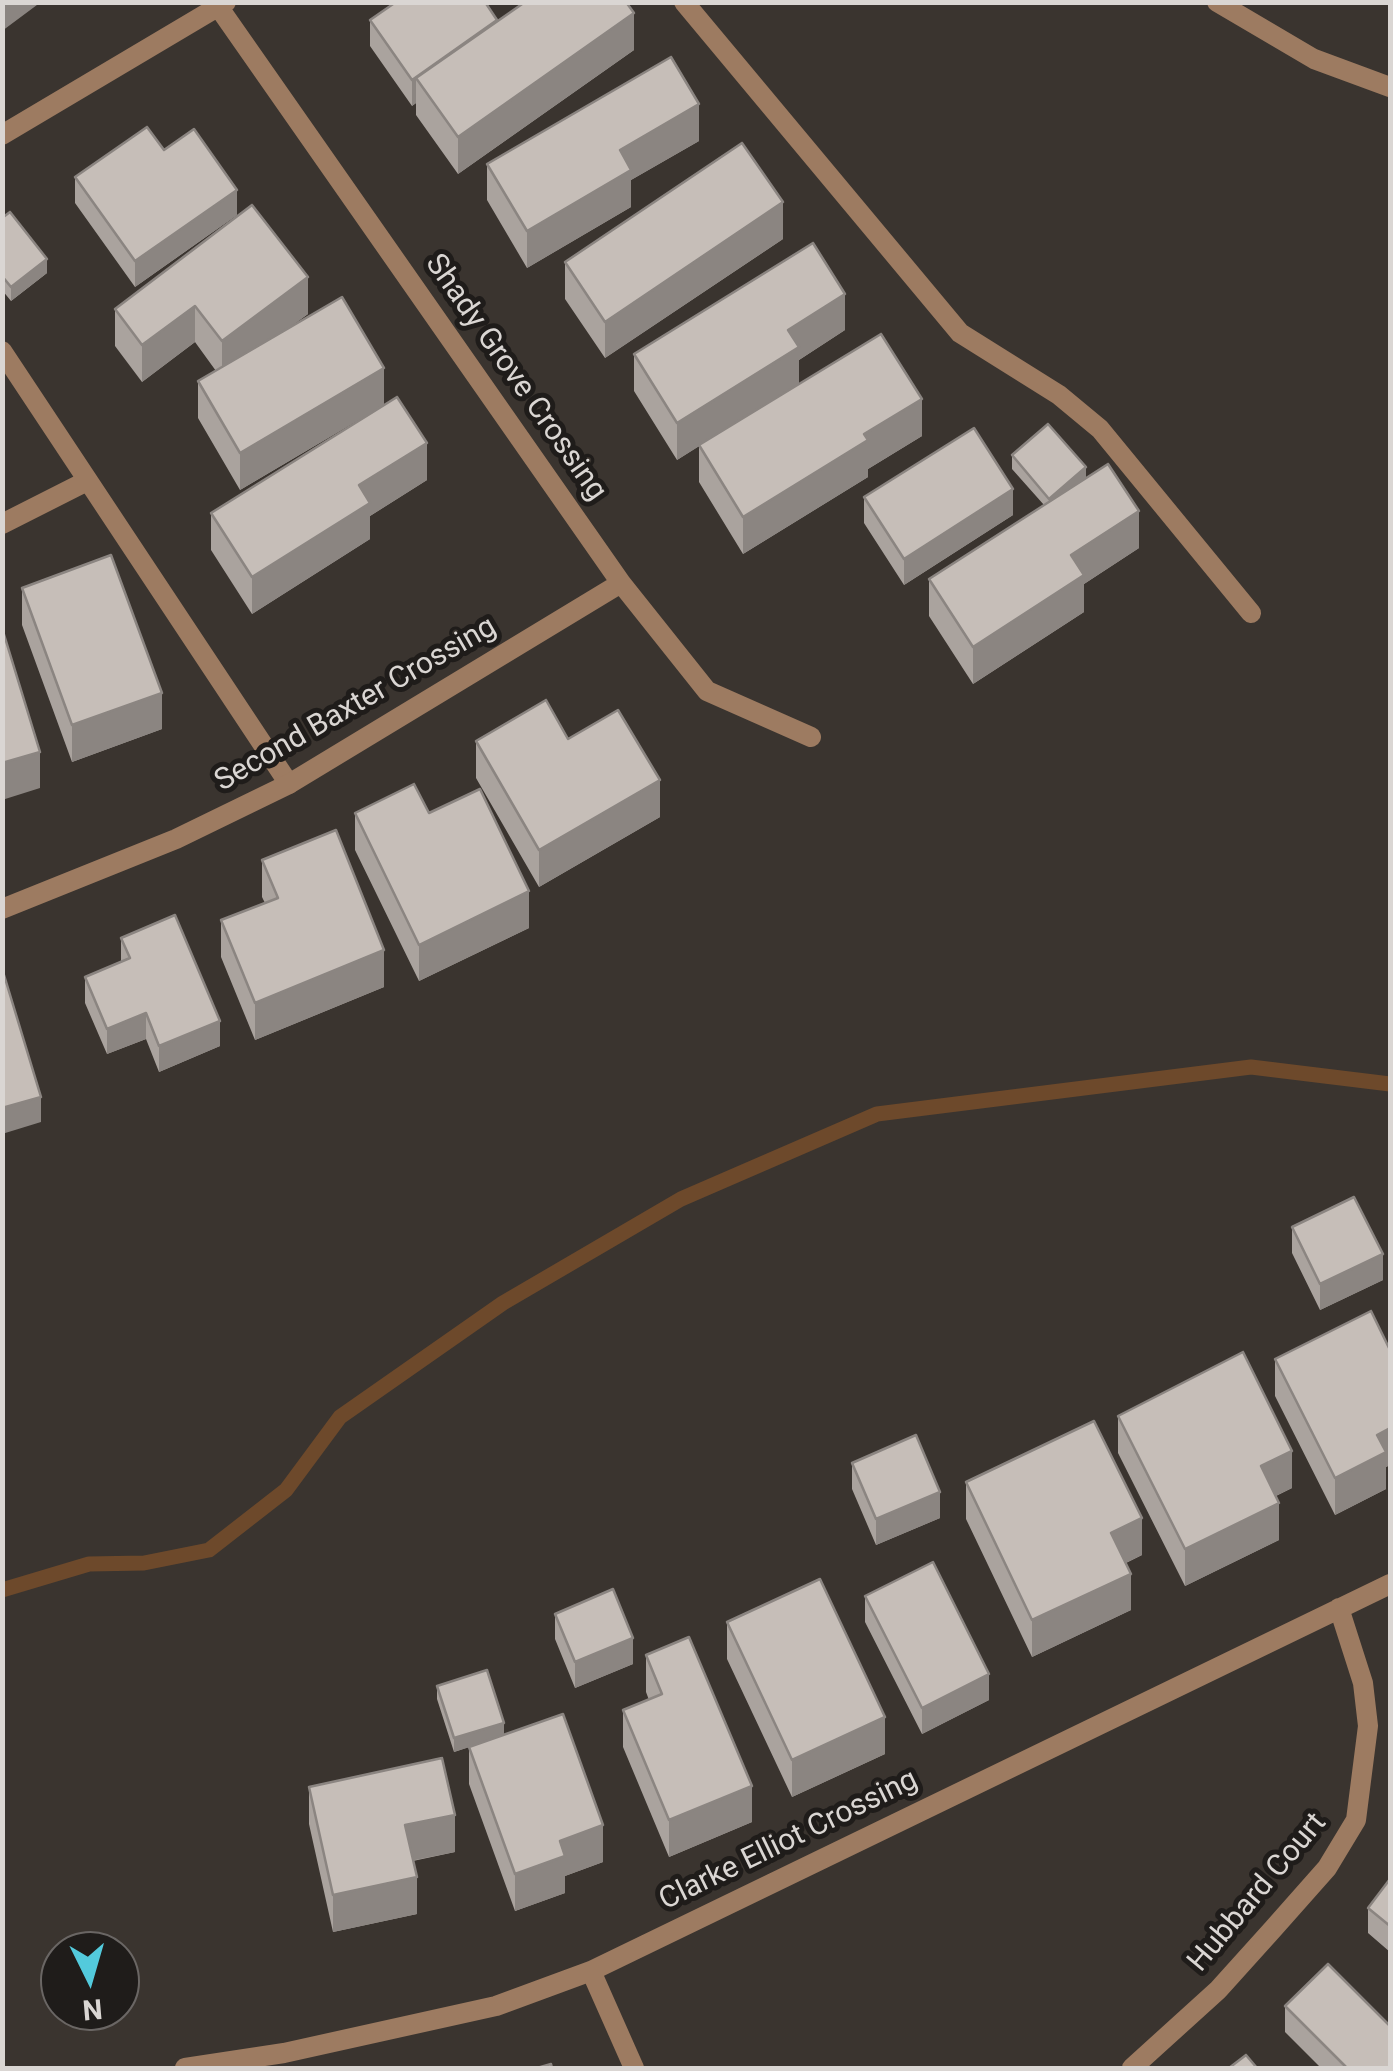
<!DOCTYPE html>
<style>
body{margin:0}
#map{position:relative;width:1393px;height:2071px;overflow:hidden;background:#3a342f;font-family:Roboto,sans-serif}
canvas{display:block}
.frame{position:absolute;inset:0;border:5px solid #dad6d3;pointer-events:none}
.north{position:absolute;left:40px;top:1931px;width:100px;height:100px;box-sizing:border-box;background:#1f1c1a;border:2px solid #6a6664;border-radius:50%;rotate:175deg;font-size:28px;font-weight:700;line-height:40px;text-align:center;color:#dad6d3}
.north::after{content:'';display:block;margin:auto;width:35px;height:45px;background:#53cadc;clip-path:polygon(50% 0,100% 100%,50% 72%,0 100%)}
</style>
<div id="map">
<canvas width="1393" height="2071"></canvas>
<div class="frame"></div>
<div class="north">N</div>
</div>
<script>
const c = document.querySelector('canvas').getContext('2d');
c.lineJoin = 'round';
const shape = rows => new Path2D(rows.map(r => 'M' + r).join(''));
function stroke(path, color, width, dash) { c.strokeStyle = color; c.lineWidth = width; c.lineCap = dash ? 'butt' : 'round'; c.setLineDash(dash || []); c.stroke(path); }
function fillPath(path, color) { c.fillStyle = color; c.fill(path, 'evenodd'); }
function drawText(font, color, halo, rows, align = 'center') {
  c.font = font + ' Roboto,sans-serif'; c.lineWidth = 10; c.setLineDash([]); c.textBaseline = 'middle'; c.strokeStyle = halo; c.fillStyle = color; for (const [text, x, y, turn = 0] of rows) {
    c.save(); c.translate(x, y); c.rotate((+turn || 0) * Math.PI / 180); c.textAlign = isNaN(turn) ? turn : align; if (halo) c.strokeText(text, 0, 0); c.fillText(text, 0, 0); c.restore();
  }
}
stroke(shape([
 [2,1590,89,1564,144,1563,209,1550,286,1490,340,1417,503,1303,681,1199,877,1114,1251,1067,1390,1084]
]), '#6d492b', 15);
stroke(shape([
 [684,2,960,333,1059,395,1100,429,1251,613],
 [2,351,289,784],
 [2,524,87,481]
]), '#9d7b61', 20);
stroke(shape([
 [215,2,621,583,707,691,811,737],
 [1217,2,1314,59,1390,87],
 [2,135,226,2],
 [2,909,176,839,289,784,621,583],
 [591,1971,634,2068],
 [185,2068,284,2053,496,2006,591,1971,1390,1584],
 [1132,2068,1218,1990,1273,1929,1327,1868,1356,1820,1368,1726,1363,1683,1339,1608]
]), '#9d7b61', 20);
fillPath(shape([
 [370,20,497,22,634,50,458,174,416,115,416,103,412,106,370,46],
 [699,141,631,180,631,207,527,268,487,200,487,164],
 [164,150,237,215,135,287,75,203,75,177],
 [252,205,308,314,288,328,384,405,427,480,370,516,370,539,252,614,211,550,211,513,372,412,240,490,198,418,198,381,216,371,195,342,142,382,115,346,115,309],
 [2,218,47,273,11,301,2,290],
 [783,239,605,358,565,299,565,262],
 [845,330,799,360,799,384,922,436,868,469,868,477,743,554,699,482,699,446,677,460,634,391,634,354],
 [1012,455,1086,478,1139,548,1084,584,1084,612,973,684,929,616,929,579,1044,505,1012,469],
 [864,497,1013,515,904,585,864,523],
 [22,588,162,729,72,762,22,625],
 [568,739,660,817,539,887,476,778,476,741],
 [355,813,429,813,529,928,419,981,355,850],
 [262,860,384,987,255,1040,221,957,221,920,265,903,262,897],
 [121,938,220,1046,159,1072,146,1039,107,1054,85,1003,85,977,121,961],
 [1292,1227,1383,1280,1320,1310,1292,1253],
 [1390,1350,1390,1465,1386,1467,1386,1489,1335,1515,1275,1396,1275,1359],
 [1118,1416,1292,1488,1276,1496,1279,1540,1185,1586,1118,1453],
 [852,1463,940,1518,876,1545,852,1489],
 [966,1482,1142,1555,1126,1563,1131,1610,1032,1657,966,1519],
 [865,1596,989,1700,922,1734,865,1622],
 [555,1614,633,1664,575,1688,555,1639],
 [727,1622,885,1754,792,1797,727,1659],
 [646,1655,752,1822,669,1857,623,1747,623,1710,649,1700,646,1692],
 [437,1686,504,1735,603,1862,565,1876,565,1893,515,1911,469,1784,469,1747,475,1745,454,1752,437,1699],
 [309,1787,455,1852,413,1861,417,1914,333,1932,309,1824],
 [1390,1879,1390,1952,1368,1933,1368,1908],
 [1285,2006,1390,2068,1321,2068,1285,2032]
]), '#aaa39e');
fillPath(shape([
 [2,2,41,2,2,31],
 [634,13,634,50,458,174,458,137],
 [497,20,416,78,416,103,412,106,412,80],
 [699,104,699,141,631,180,631,207,527,268,527,231,620,150],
 [237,190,237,215,135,287,135,261],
 [783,202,783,239,605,358,605,322],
 [47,259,47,273,11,301,11,287],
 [308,277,308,314,222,378,222,341],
 [845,294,845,330,799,360,799,384,677,460,677,423,788,330],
 [195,306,195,342,142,382,142,345],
 [384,368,384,405,240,490,240,453],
 [922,399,922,436,868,469,868,477,743,554,743,517,864,434],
 [427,443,427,480,370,516,370,539,252,614,252,577,359,485],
 [1086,467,1086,480,1049,512,1049,499],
 [1013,489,1013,515,904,585,904,559],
 [1139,511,1139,548,1084,584,1084,612,973,684,973,647,1071,555],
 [162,693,162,729,72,762,72,725],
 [40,752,40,788,2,800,2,763],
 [660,780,660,817,539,887,539,850],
 [529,891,529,928,419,981,419,945],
 [384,950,384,987,255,1040,255,1003],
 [146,1013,146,1039,107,1054,107,1029],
 [220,1021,220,1046,159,1072,159,1046],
 [41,1097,41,1122,2,1134,2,1108],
 [1383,1254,1383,1280,1320,1310,1320,1284],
 [1390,1428,1390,1465,1386,1467,1386,1489,1335,1515,1335,1478,1377,1435],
 [1292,1451,1292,1488,1261,1503,1261,1466],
 [940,1492,940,1518,876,1545,876,1519],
 [1279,1503,1279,1540,1185,1586,1185,1549],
 [1142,1518,1142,1555,1111,1570,1111,1533],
 [1131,1574,1131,1610,1032,1657,1032,1620],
 [633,1638,633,1664,575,1688,575,1662],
 [989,1674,989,1700,922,1734,922,1708],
 [885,1717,885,1754,792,1797,792,1760],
 [504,1723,504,1736,454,1752,454,1738],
 [752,1786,752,1822,669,1857,669,1820],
 [455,1815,455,1852,405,1862,405,1825],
 [603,1825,603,1862,565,1876,565,1893,515,1911,515,1874,560,1841],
 [417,1877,417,1914,333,1932,333,1895]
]), '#8b8581');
const building = shape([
 [396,2,485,2,497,20,412,80,370,20,396,2],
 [525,2,626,2,634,13,458,137,416,78,525,2],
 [671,57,699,104,620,150,631,170,527,231,487,164,671,57],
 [147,127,164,150,194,129,237,190,135,261,75,177,147,127],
 [742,143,783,202,605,322,565,262,742,143],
 [252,205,308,277,222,341,195,306,142,345,115,309,252,205],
 [10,212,47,259,11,287,2,276,2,218,10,212],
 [813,243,845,294,788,330,799,347,677,423,634,354,813,243],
 [342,297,384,368,240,453,198,381,342,297],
 [881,334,922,399,864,434,868,440,743,517,699,445,881,334],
 [397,397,427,443,359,485,370,503,252,577,211,513,397,397],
 [1048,424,1086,467,1049,499,1012,455,1048,424],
 [974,428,1013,489,904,559,864,497,974,428],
 [1108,464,1139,511,1071,555,1084,575,973,647,929,579,1108,464],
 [111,555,162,693,72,725,22,588,111,555],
 [2,628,40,752,2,763,2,628],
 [546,700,568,739,618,710,660,780,539,850,476,741,546,700],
 [414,784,429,813,480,789,529,891,419,945,355,813,414,784],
 [336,830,384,950,255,1003,221,920,278,898,262,860,336,830],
 [175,915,220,1021,159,1046,146,1013,107,1029,85,977,130,958,121,938,175,915],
 [2,975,4,975,41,1097,2,1108,2,975],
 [1354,1197,1383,1254,1320,1284,1292,1227,1354,1197],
 [1371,1311,1390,1350,1390,1428,1377,1435,1386,1452,1335,1478,1275,1359,1371,1311],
 [1243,1352,1292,1451,1261,1466,1279,1503,1185,1549,1118,1416,1243,1352],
 [1094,1421,1142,1518,1111,1533,1131,1574,1032,1620,966,1482,1094,1421],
 [916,1435,940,1492,876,1519,852,1463,916,1435],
 [933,1562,989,1674,922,1708,865,1596,933,1562],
 [820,1579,885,1717,792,1760,727,1622,820,1579],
 [613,1589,633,1638,575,1662,555,1614,613,1589],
 [689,1637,752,1786,669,1820,623,1710,662,1694,646,1655,689,1637],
 [487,1670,504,1723,454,1738,437,1686,487,1670],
 [563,1714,603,1825,560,1841,565,1856,515,1874,469,1747,563,1714],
 [442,1758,455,1815,405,1825,417,1877,333,1895,309,1787,442,1758],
 [1390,1879,1390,1926,1368,1908,1390,1879],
 [1328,1964,1390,2026,1390,2068,1347,2068,1285,2006,1328,1964],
 [1246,2055,1257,2068,1229,2068,1246,2055],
 [551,2064,552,2068,537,2068,551,2064]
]);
fillPath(building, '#c6beb8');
stroke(building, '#8b8581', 2.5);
drawText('30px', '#dad6d3', '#1f1c1a', [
 ["Shady Grove Crossing",515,378,55],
 ["Second Baxter Crossing",356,705,-30],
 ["Clarke Elliot Crossing",789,1841,-26],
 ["Hubbard Court",1258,1893,-50]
]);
</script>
